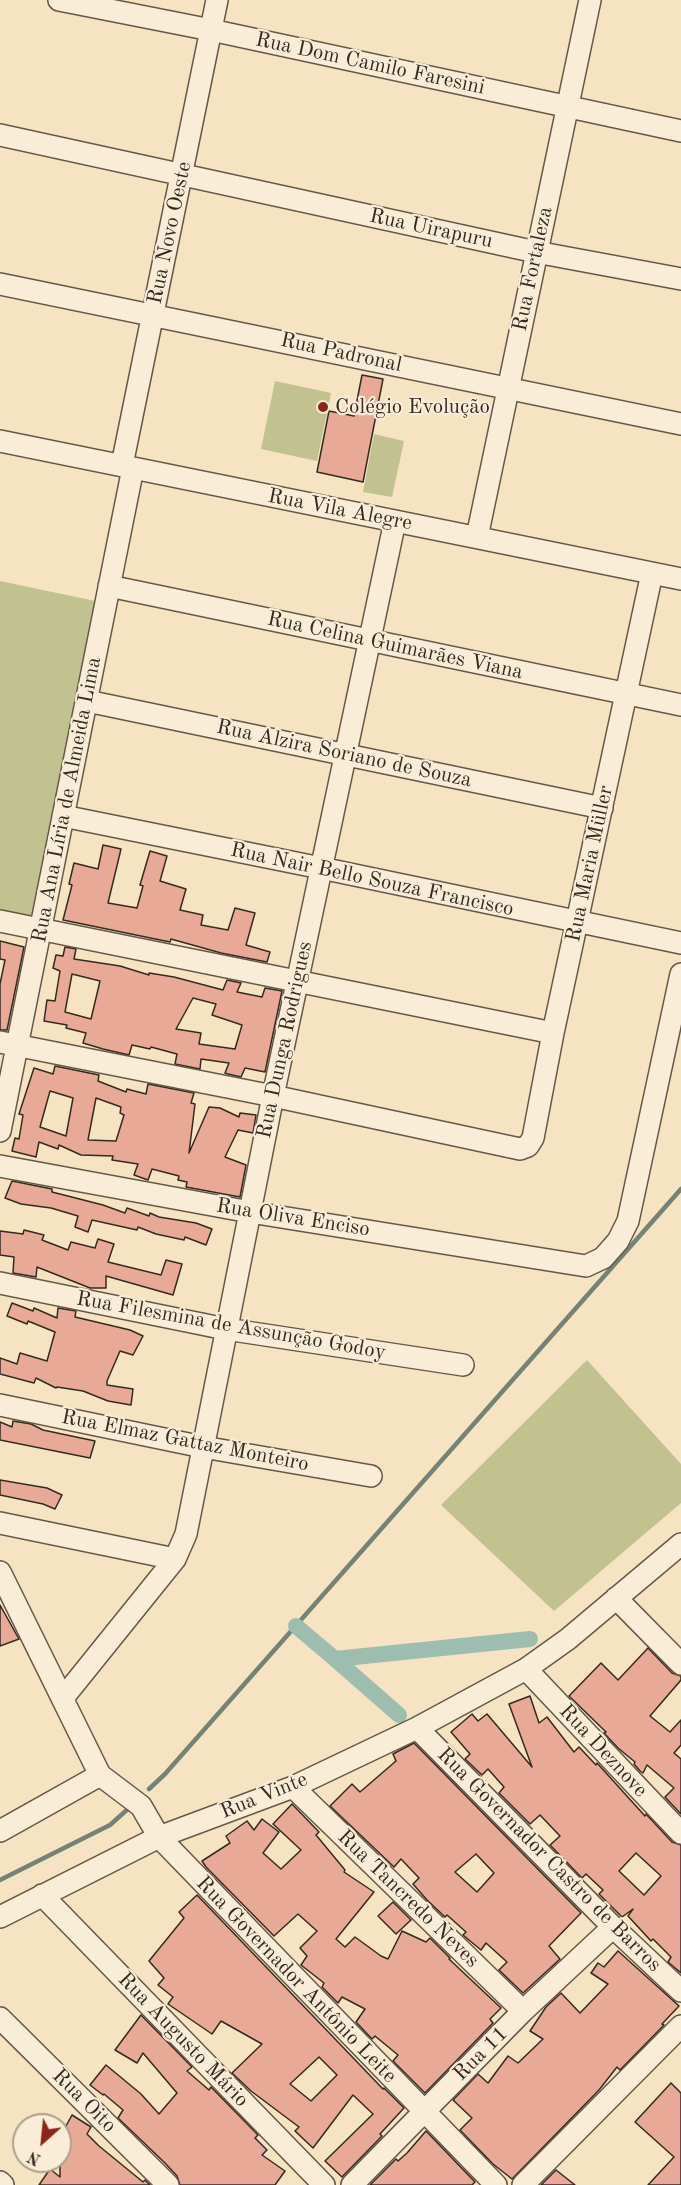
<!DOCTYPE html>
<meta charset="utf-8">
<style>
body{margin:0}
#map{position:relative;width:681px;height:2185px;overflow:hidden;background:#f6e3c2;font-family:"Old Standard TT",serif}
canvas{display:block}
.north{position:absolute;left:12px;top:2113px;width:60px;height:60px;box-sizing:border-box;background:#f9edd7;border:2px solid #ab9f8e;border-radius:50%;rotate:207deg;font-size:16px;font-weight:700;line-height:24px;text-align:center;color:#352a21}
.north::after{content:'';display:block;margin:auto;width:21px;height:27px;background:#8f2418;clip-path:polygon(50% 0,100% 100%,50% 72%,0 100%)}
</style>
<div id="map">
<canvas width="681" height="2185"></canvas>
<div class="north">N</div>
</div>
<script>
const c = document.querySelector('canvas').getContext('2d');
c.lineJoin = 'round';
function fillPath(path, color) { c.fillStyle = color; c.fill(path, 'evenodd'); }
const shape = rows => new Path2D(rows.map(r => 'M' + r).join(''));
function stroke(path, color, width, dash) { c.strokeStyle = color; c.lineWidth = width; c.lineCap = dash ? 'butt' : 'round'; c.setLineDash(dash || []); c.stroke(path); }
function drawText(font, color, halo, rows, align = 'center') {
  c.font = font + ' "Old Standard TT",serif'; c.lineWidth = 4.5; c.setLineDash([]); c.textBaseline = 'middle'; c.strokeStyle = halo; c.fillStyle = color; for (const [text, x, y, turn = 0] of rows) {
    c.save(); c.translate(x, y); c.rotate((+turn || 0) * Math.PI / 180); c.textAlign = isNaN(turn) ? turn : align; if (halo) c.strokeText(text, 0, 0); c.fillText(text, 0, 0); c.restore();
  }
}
fillPath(shape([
 [275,381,331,393,317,461,261,449],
 [374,434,404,441,392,497,363,492],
 [0,581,100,602,35,918,0,911],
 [587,1360,681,1464,681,1503,554,1611,441,1505]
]), '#c1c290');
stroke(shape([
 [149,1789,165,1774,681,1189],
 [0,1880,110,1825,129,1808]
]), '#738376', 4.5);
stroke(shape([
 [296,1626,335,1659,530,1639],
 [335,1659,399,1715]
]), '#9dbeaf', 16);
const building = shape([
 [362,375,383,379,363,482,317,472,329,411,354,416,362,375],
 [103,845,121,849,108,903,137,908,143,886,140,885,150,851,167,856,160,881,186,889,180,910,203,915,201,925,228,930,235,908,255,913,246,945,270,952,267,962,221,953,171,939,170,942,63,920,72,885,69,884,74,863,98,869,103,845],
 [0,941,24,947,7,1030,0,1030,0,984,5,960,0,959,0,941],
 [65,947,76,949,74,959,120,966,149,975,149,973,174,977,223,990,227,980,241,983,237,992,262,997,265,988,282,991,265,1072,245,1068,241,1077,228,1074,225,1073,229,1063,201,1059,200,1069,175,1064,177,1054,151,1047,150,1049,132,1045,129,1055,103,1049,83,1043,86,1033,66,1028,67,1025,44,1021,47,1000,55,1001,60,971,53,968,56,955,63,956,65,947],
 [72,974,100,981,91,1019,65,1012,72,974],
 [193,998,216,1004,212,1015,242,1025,235,1049,199,1044,201,1033,176,1029,193,998],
 [55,1066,99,1075,98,1081,126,1092,127,1089,146,1094,148,1084,194,1093,191,1103,195,1104,189,1153,209,1107,220,1108,239,1117,240,1113,256,1115,253,1133,238,1130,225,1157,246,1165,240,1197,186,1187,187,1182,178,1180,179,1176,152,1169,148,1180,134,1175,138,1164,112,1160,113,1156,81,1155,59,1145,58,1149,39,1142,36,1157,12,1151,15,1138,19,1139,23,1115,19,1114,34,1068,53,1074,55,1066],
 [50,1091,73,1098,66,1136,40,1127,50,1091],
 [96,1098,121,1107,120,1113,124,1115,116,1141,88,1140,96,1098],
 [12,1181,52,1189,52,1192,103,1205,125,1213,127,1208,149,1216,150,1213,159,1217,196,1223,212,1229,206,1245,185,1237,184,1240,156,1234,138,1227,137,1230,92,1220,88,1232,75,1227,78,1216,51,1208,21,1204,5,1198,12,1181],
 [24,1230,44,1235,42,1240,68,1250,71,1242,95,1248,98,1239,114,1244,108,1262,161,1275,166,1260,182,1264,173,1295,106,1276,106,1288,90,1288,37,1267,36,1277,13,1273,14,1257,0,1255,0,1231,23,1234,24,1230],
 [12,1303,33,1311,34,1308,57,1318,58,1308,76,1311,75,1317,130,1330,143,1336,133,1355,120,1351,107,1381,107,1385,133,1389,131,1405,108,1401,83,1391,57,1387,56,1388,36,1378,34,1383,0,1374,0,1358,17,1364,20,1353,47,1361,55,1332,28,1321,27,1324,7,1316,12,1303],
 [13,1421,31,1424,43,1430,95,1441,90,1458,0,1440,0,1422,12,1427,13,1421],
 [0,1480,47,1488,62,1495,55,1509,43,1504,0,1495,0,1480],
 [0,1605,19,1639,0,1646,0,1605],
 [648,1648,672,1673,681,1676,681,1680,650,1716,670,1732,681,1720,681,1745,674,1753,681,1759,681,1814,665,1797,674,1788,647,1765,643,1773,640,1771,634,1764,635,1762,618,1748,604,1733,606,1732,569,1696,601,1663,618,1680,648,1648],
 [530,1696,539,1723,547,1717,574,1752,579,1747,596,1765,597,1763,645,1816,646,1814,672,1842,681,1845,681,1973,668,1962,671,1957,653,1939,651,1941,628,1916,633,1909,622,1917,599,1894,603,1890,586,1874,582,1878,550,1845,560,1836,540,1815,530,1824,499,1793,504,1787,488,1769,482,1775,465,1759,470,1754,451,1732,472,1714,478,1721,487,1714,532,1767,509,1704,530,1696],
 [636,1853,661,1876,644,1895,619,1871,636,1853],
 [414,1743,581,1913,549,1946,560,1959,523,1993,499,1970,507,1962,486,1943,481,1950,463,1935,466,1932,447,1915,445,1917,427,1900,413,1884,419,1878,401,1859,394,1867,330,1806,352,1784,360,1792,396,1761,393,1754,414,1743],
 [476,1854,494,1873,477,1892,455,1872,476,1854],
 [292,1804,319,1832,316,1835,345,1870,344,1872,374,1892,336,1939,345,1947,355,1937,381,1956,388,1959,402,1931,426,1942,430,1938,450,1958,449,1959,501,2008,490,2019,493,2023,425,2093,393,2061,398,2055,375,2036,372,2039,356,2022,365,2009,342,1997,338,2003,322,1987,324,1983,301,1965,307,1956,300,1948,317,1931,298,1914,274,1936,206,1867,202,1861,230,1843,226,1836,247,1821,254,1830,262,1819,279,1832,263,1853,281,1869,301,1850,273,1824,292,1804],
 [197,1895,383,2089,384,2088,404,2108,380,2134,382,2136,342,2177,325,2161,373,2114,353,2095,313,2148,295,2131,299,2127,251,2091,232,2073,262,2044,221,2021,212,2034,168,2004,173,1997,158,1985,164,1978,149,1961,184,1918,179,1912,197,1895],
 [319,2057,337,2075,311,2101,290,2084,319,2057],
 [393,1902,411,1920,396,1934,378,1916,393,1902],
 [618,1951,679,2006,662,2024,664,2025,620,2070,617,2067,599,2090,512,2179,493,2164,460,2130,472,2118,453,2100,478,2074,488,2083,508,2056,518,2063,543,2039,530,2031,546,2007,561,1993,580,2013,608,1984,591,1973,598,1963,604,1967,618,1951],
 [141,2015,192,2067,187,2071,209,2090,211,2087,258,2135,255,2138,267,2150,262,2155,285,2171,275,2185,180,2185,177,2176,165,2163,118,2118,123,2110,104,2094,103,2095,90,2085,106,2065,141,2094,159,2114,177,2093,143,2053,137,2063,115,2050,141,2015],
 [671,2083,681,2093,681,2185,648,2185,674,2157,635,2122,671,2083],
 [72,2115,91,2127,87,2134,99,2146,143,2182,145,2180,150,2185,39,2185,50,2169,60,2177,60,2137,72,2115],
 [426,2131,475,2182,472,2185,370,2185,396,2159,398,2161,407,2153,426,2131],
 [556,2170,575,2185,541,2185,556,2170]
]);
fillPath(building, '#e9a997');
stroke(building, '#352a21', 1.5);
const minor = shape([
 [59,0,211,30,681,131],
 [0,135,536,252,681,279],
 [0,284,681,424],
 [0,441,681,579],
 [122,465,217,0],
 [477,537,590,0],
 [109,586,681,705],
 [87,701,602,808],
 [63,816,321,868,681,943],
 [0,921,553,1033],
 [0,1042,273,1096,520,1149,528,1146,533,1138,553,1033,652,573],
 [0,1131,133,468],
 [0,1166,250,1212,586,1266,603,1258,618,1241,628,1221,681,974],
 [0,1283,226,1329,463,1365],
 [0,1405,203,1447,371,1476],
 [0,1523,175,1559],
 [0,1572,100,1775,141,1806,159,1837,496,2185],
 [616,1598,681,1664],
 [526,1669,681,1833],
 [63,1698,175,1559,186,1534,273,1096,395,521],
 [417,1728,613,1927,681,1991],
 [293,1787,523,2011],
 [0,1831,100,1775],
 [42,1895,324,2185],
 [0,1917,159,1837,293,1787,417,1728,526,1669,568,1639,681,1544],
 [0,2018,168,2185],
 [0,2182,3,2185],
 [352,2185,523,2011,613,1927],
 [523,2185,681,2026]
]);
stroke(minor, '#655849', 24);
stroke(minor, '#f9edd7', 21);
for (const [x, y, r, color] of [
 [323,407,6,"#8f2418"]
]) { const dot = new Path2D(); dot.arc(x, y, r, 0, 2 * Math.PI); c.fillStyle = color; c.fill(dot); stroke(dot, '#f9edd7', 2); }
drawText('21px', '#352a21', '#f9edd7', [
 ["Rua Dom Camilo Faresini",370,64,12],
 ["Rua Uirapuru",431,229,12],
 ["Rua Novo Oeste",170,233,-78],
 ["Rua Fortaleza",533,269,-78],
 ["Rua Padronal",341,353,12],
 ["Rua Vila Alegre",340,510,11],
 ["Rua Celina Guimarães Viana",395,646,12],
 ["Rua Alzira Soriano de Souza",344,754,12],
 ["Rua Ana Líria de Almeida Lima",67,800,-79],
 ["Rua Maria Müller",590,864,-78],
 ["Rua Nair Bello Souza Francisco",372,880,12],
 ["Rua Dunga Rodrigues",285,1040,-78],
 ["Rua Oliva Enciso",293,1218,9],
 ["Rua Filesmina de Assunção Godoy",231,1326,10],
 ["Rua Elmaz Gattaz Monteiro",185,1441,11],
 ["Rua Deznove",603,1751,47],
 ["Rua Vinte",264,1796,-22],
 ["Rua Governador Castro de Barros",549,1860,45],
 ["Rua Tancredo Neves",408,1899,44],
 ["Rua Governador Antônio Leite",296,1980,46],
 ["Rua Augusto Mário",183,2040,46],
 ["Rua 11",481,2054,-45],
 ["Rua Oito",84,2101,45]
]);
drawText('21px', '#352a21', '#f9edd7', [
 ["Colégio Evolução",335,407]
], 'left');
</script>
